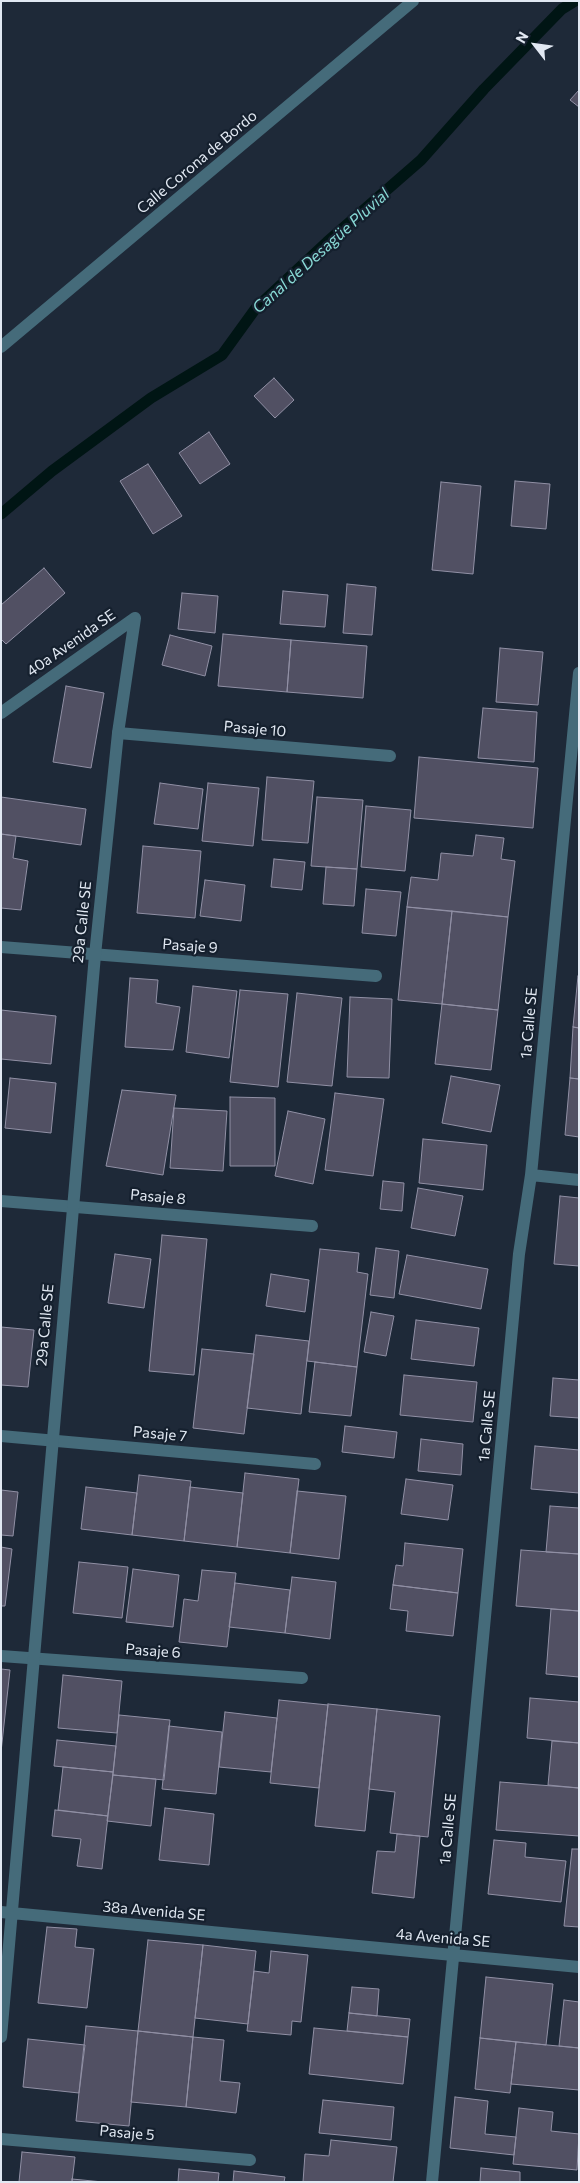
<!DOCTYPE html>
<meta charset="utf-8">
<style>
body{margin:0}
#map{position:relative;width:580px;height:2183px;overflow:hidden;background:#1e2938;font-family:Commissioner,sans-serif}
canvas{display:block}
.frame{position:absolute;inset:0;border:2px solid #e1e8f2;pointer-events:none}
.north{position:absolute;left:510px;top:20px;width:50px;height:50px;-webkit-text-stroke:4px #15202e;paint-order:stroke;rotate:300deg;font-size:14px;font-weight:700;line-height:20px;text-align:center;color:#e1e8f2}
.north::after{content:'';display:block;margin:auto;width:18px;height:22px;background:#e1e8f2;clip-path:polygon(50% 0,100% 100%,50% 72%,0 100%)}
</style>
<div id="map">
<canvas width="580" height="2183"></canvas>
<div class="frame"></div>
<div class="north">N</div>
</div>
<script>
const c = document.querySelector('canvas').getContext('2d');
c.lineJoin = 'round';
const shape = rows => new Path2D(rows.map(r => 'M' + r).join(''));
function stroke(path, color, width, dash) { c.strokeStyle = color; c.lineWidth = width; c.lineCap = dash ? 'butt' : 'round'; c.setLineDash(dash || []); c.stroke(path); }
function fillPath(path, color) { c.fillStyle = color; c.fill(path, 'evenodd'); }
function drawText(font, color, halo, rows, align = 'center') {
  c.font = font + ' Commissioner,sans-serif'; c.lineWidth = 4.5; c.setLineDash([]); c.textBaseline = 'middle'; c.strokeStyle = halo; c.fillStyle = color; for (const [text, x, y, turn = 0] of rows) {
    c.save(); c.translate(x, y); c.rotate((+turn || 0) * Math.PI / 180); c.textAlign = isNaN(turn) ? turn : align; if (halo) c.strokeText(text, 0, 0); c.fillText(text, 0, 0); c.restore();
  }
}
stroke(shape([
 [1,514,52,471,151,398,222,355,256,308,327,242,421,160,484,89,562,9,575,1]
]), '#001514', 11);
const building = shape([
 [579,90,579,107,570,100,579,90],
 [274,378,294,400,275,418,254,396,274,378],
 [209,432,230,464,200,484,179,453,209,432],
 [148,464,182,516,153,534,120,481,148,464],
 [515,481,550,484,546,529,511,526,515,481],
 [441,482,481,486,473,574,432,570,441,482],
 [44,568,65,593,6,644,1,639,1,605,44,568],
 [347,584,376,587,372,635,343,633,347,584],
 [283,591,328,595,325,627,280,624,283,591],
 [182,593,218,596,215,633,178,629,182,593],
 [223,634,291,640,287,692,218,686,223,634],
 [170,635,212,646,205,676,162,665,170,635],
 [291,640,367,646,363,698,287,692,291,640],
 [500,648,543,652,538,705,496,702,500,648],
 [66,686,104,693,91,768,53,762,66,686],
 [483,708,537,712,534,762,478,758,483,708],
 [419,757,538,768,533,828,414,818,419,757],
 [267,777,314,781,308,843,262,840,267,777],
 [160,783,203,789,198,829,154,824,160,783],
 [208,783,259,788,253,846,202,841,208,783],
 [1,797,86,809,81,845,1,834,1,797],
 [317,797,363,800,357,869,311,866,317,797],
 [366,806,411,810,405,871,361,867,366,806],
 [1,834,16,836,13,858,28,861,21,910,1,908,1,834],
 [476,835,504,838,501,859,515,861,508,917,407,907,411,877,438,880,441,853,473,856,476,835],
 [143,846,201,851,195,918,137,913,143,846],
 [274,859,305,862,302,890,271,887,274,859],
 [326,867,357,869,354,906,323,904,326,867],
 [205,880,245,885,241,921,200,916,205,880],
 [366,889,401,892,396,936,362,933,366,889],
 [407,907,452,911,442,1004,398,1000,407,907],
 [452,911,508,917,498,1010,442,1004,452,911],
 [578,976,579,976,579,1028,573,1027,578,976],
 [130,978,158,980,156,1003,180,1007,173,1050,125,1047,130,978],
 [193,986,237,991,229,1058,186,1052,193,986],
 [240,990,288,994,278,1087,230,1082,240,990],
 [297,993,342,998,332,1086,287,1082,297,993],
 [350,997,392,999,389,1078,347,1077,350,997],
 [442,1004,498,1010,491,1070,435,1064,442,1004],
 [1,1010,56,1016,51,1064,1,1059,1,1010],
 [573,1027,579,1028,579,1079,570,1078,573,1027],
 [451,1076,500,1085,491,1132,442,1123,451,1076],
 [10,1078,56,1083,51,1133,5,1128,10,1078],
 [570,1078,579,1079,579,1137,565,1135,570,1078],
 [122,1090,176,1095,163,1175,106,1166,122,1090],
 [335,1093,384,1099,373,1176,325,1170,335,1093],
 [230,1097,275,1098,275,1166,230,1166,230,1097],
 [174,1108,227,1111,223,1171,170,1168,174,1108],
 [288,1111,325,1119,313,1184,275,1176,288,1111],
 [423,1139,487,1145,483,1190,419,1183,423,1139],
 [383,1181,404,1183,402,1211,380,1209,383,1181],
 [418,1188,463,1196,455,1236,411,1228,418,1188],
 [560,1196,579,1198,579,1266,554,1264,560,1196],
 [162,1235,207,1239,194,1375,149,1371,162,1235],
 [376,1248,399,1251,394,1298,370,1295,376,1248],
 [320,1249,359,1253,357,1272,368,1274,357,1367,307,1361,320,1249],
 [115,1254,151,1259,144,1308,108,1303,115,1254],
 [407,1255,488,1269,481,1309,399,1294,407,1255],
 [271,1274,309,1280,305,1312,266,1306,271,1274],
 [371,1312,394,1316,386,1356,364,1352,371,1312],
 [416,1320,479,1328,474,1366,411,1359,416,1320],
 [1,1327,34,1330,28,1387,1,1385,1,1327],
 [256,1335,309,1341,301,1414,247,1408,256,1335],
 [202,1349,254,1354,244,1434,193,1428,202,1349],
 [315,1362,357,1367,351,1416,309,1412,315,1362],
 [404,1375,477,1382,473,1422,400,1415,404,1375],
 [553,1378,579,1380,579,1418,550,1416,553,1378],
 [345,1426,397,1432,394,1458,342,1452,345,1426],
 [421,1439,463,1444,461,1475,418,1471,421,1439],
 [535,1446,579,1450,579,1493,531,1489,535,1446],
 [245,1473,299,1479,290,1553,237,1547,245,1473],
 [139,1475,191,1481,184,1541,132,1535,139,1475],
 [406,1479,453,1485,448,1520,401,1514,406,1479],
 [86,1487,137,1493,132,1535,81,1529,86,1487],
 [190,1487,243,1493,237,1547,184,1541,190,1487],
 [1,1490,18,1492,13,1536,1,1535,1,1490],
 [297,1491,346,1496,339,1559,290,1553,297,1491],
 [550,1506,579,1508,579,1554,546,1552,550,1506],
 [405,1543,463,1549,458,1593,393,1585,396,1565,403,1566,405,1543],
 [1,1547,12,1549,5,1606,1,1606,1,1547],
 [521,1550,579,1554,579,1611,516,1606,521,1550],
 [79,1562,128,1567,122,1618,73,1613,79,1562],
 [133,1569,179,1575,173,1627,126,1622,133,1569],
 [202,1570,236,1573,227,1647,179,1642,184,1599,198,1601,202,1570],
 [292,1577,336,1582,330,1639,285,1633,292,1577],
 [235,1583,290,1590,285,1633,229,1627,235,1583],
 [393,1585,458,1593,453,1636,406,1631,408,1611,390,1609,393,1585],
 [551,1609,579,1611,579,1677,546,1674,551,1609],
 [1,1669,10,1670,1,1752,1,1669],
 [63,1675,122,1681,117,1733,58,1728,63,1675],
 [530,1698,579,1702,579,1743,527,1738,530,1698],
 [279,1700,328,1705,319,1788,270,1783,279,1700],
 [328,1704,377,1709,365,1831,315,1826,328,1704],
 [377,1709,440,1716,428,1837,390,1833,395,1792,369,1789,377,1709],
 [225,1712,277,1718,271,1772,219,1767,225,1712],
 [119,1715,170,1720,164,1780,113,1775,119,1715],
 [169,1726,222,1732,216,1794,162,1789,169,1726],
 [57,1740,116,1746,113,1772,54,1766,57,1740],
 [552,1741,579,1743,579,1788,548,1785,552,1741],
 [63,1767,113,1772,108,1816,58,1810,63,1767],
 [113,1775,156,1779,151,1826,107,1821,113,1775],
 [500,1782,579,1788,579,1836,496,1830,500,1782],
 [165,1808,214,1814,209,1865,159,1860,165,1808],
 [55,1810,108,1816,102,1869,77,1866,81,1839,52,1836,55,1810],
 [397,1834,420,1836,414,1898,372,1893,377,1851,395,1852,397,1834],
 [494,1840,526,1843,525,1857,566,1861,561,1902,488,1894,494,1840],
 [572,1849,579,1849,579,1927,564,1926,572,1849],
 [47,1927,77,1929,75,1947,94,1949,87,2008,38,2003,47,1927],
 [148,1940,203,1945,193,2037,138,2031,148,1940],
 [203,1945,256,1951,248,2024,195,2018,203,1945],
 [271,1951,308,1955,301,2022,292,2021,291,2035,247,2031,254,1971,269,1973,271,1951],
 [486,1977,553,1984,546,2045,480,2038,486,1977],
 [352,1987,379,1989,377,2016,349,2013,352,1987],
 [564,2000,579,2002,579,2048,559,2046,564,2000],
 [349,2013,410,2019,408,2037,347,2031,349,2013],
 [86,2026,138,2031,129,2126,76,2121,86,2026],
 [314,2028,408,2037,403,2084,309,2074,314,2028],
 [138,2031,193,2037,186,2107,131,2102,138,2031],
 [193,2037,224,2040,220,2081,240,2083,236,2113,186,2107,193,2037],
 [480,2038,516,2042,510,2093,475,2089,480,2038],
 [28,2039,85,2045,79,2093,23,2087,28,2039],
 [516,2042,579,2048,579,2090,511,2084,516,2042],
 [455,2097,488,2101,485,2134,516,2137,514,2155,450,2148,455,2097],
 [323,2100,394,2107,391,2140,319,2133,323,2100],
 [519,2108,553,2112,551,2131,579,2134,577,2170,513,2164,519,2108],
 [331,2140,397,2147,393,2182,303,2182,305,2154,329,2156,331,2140],
 [22,2152,75,2157,72,2182,19,2182,22,2152],
 [481,2168,520,2172,520,2182,480,2182,481,2168],
 [179,2169,219,2173,218,2182,178,2182,179,2169],
 [234,2171,285,2177,284,2182,233,2182,234,2171],
 [72,2179,103,2182,72,2182,72,2179]
]);
fillPath(building, '#515063');
stroke(building, '#9190a5', 1);
stroke(shape([
 [118,733,390,756],
 [1,947,376,976],
 [1,1201,312,1226],
 [1,1436,315,1464],
 [1,1656,302,1678],
 [1,2139,250,2160]
]), '#456b7a', 12);
stroke(shape([
 [1,347,413,1],
 [1,713,135,618],
 [531,1175,579,1180],
 [1,1912,579,1967],
 [1,2037,95,955,118,733,135,618],
 [432,2182,519,1254,531,1175,579,673]
]), '#456b7a', 12);
drawText('15px', '#e1e8f2', '#15202e', [
 ["Calle Corona de Bordo",197,162,-40],
 ["40a Avenida SE",71,643,-35],
 ["Pasaje 10",255,729,5],
 ["29a Calle SE",82,922,-84],
 ["Pasaje 9",190,946,4],
 ["1a Calle SE",529,1023,-85],
 ["Pasaje 8",158,1197,5],
 ["29a Calle SE",45,1325,-85],
 ["1a Calle SE",487,1426,-85],
 ["Pasaje 7",160,1434,5],
 ["Pasaje 6",153,1651,4],
 ["1a Calle SE",448,1829,-85],
 ["38a Avenida SE",154,1911,5],
 ["4a Avenida SE",443,1938,5],
 ["Pasaje 5",127,2133,5]
]);
drawText('italic 16px', '#88d9d5', '#15202e', [
 ["Canal de Desagüe Pluvial",321,251,-42]
]);
</script>
